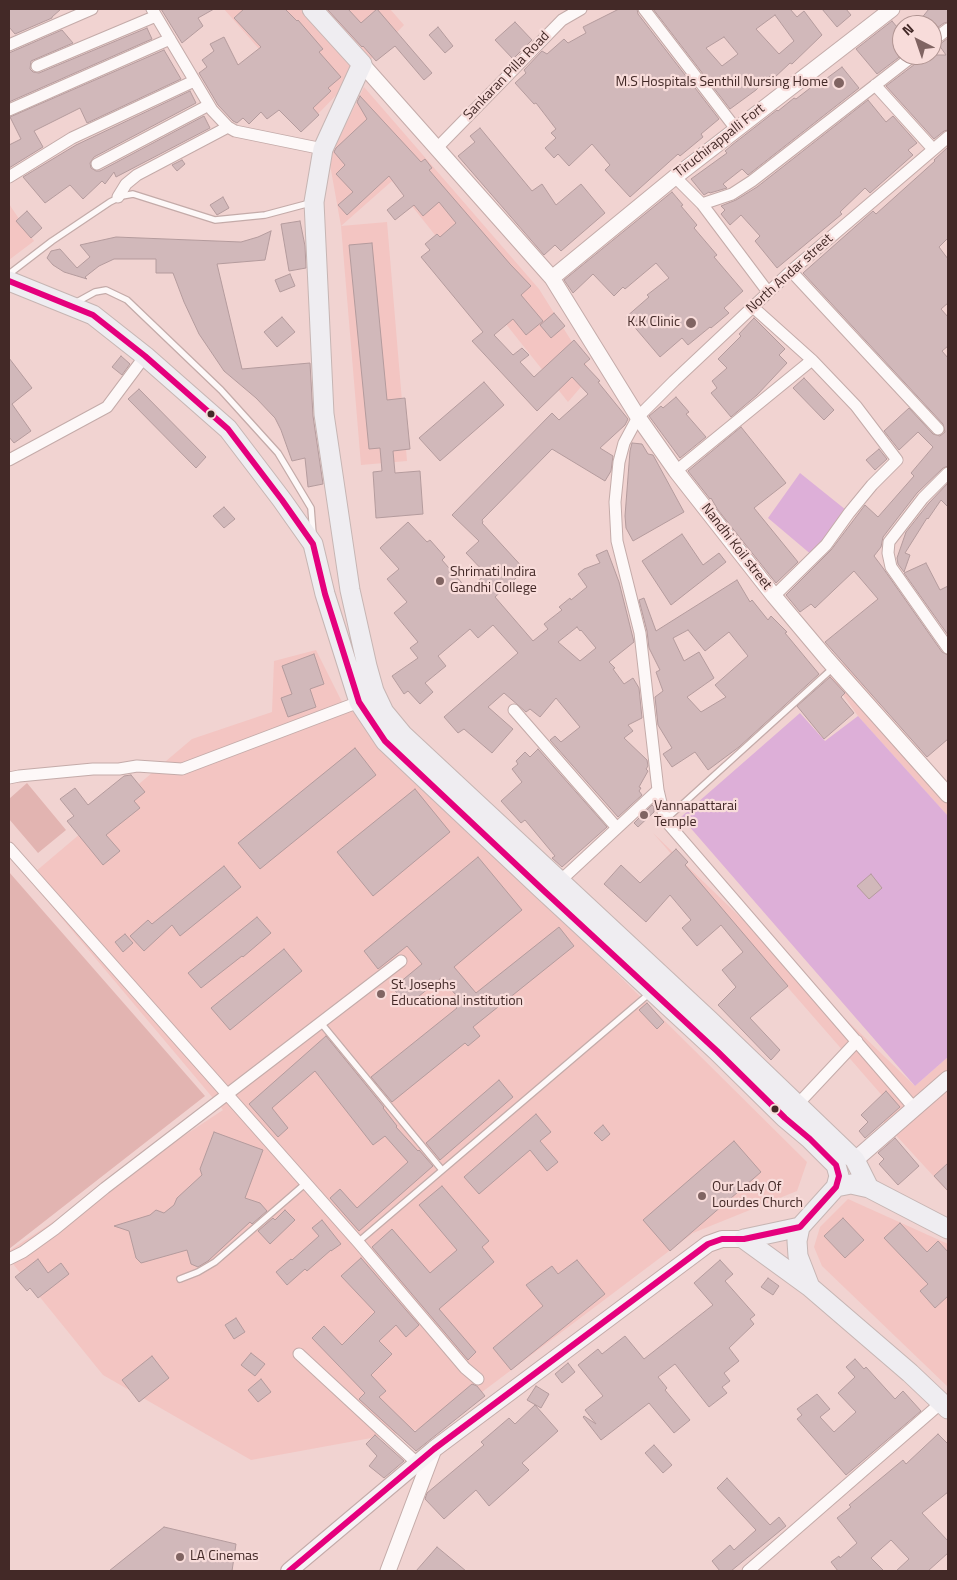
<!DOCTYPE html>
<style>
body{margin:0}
#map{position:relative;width:957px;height:1580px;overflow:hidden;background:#f1d3d1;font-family:"Titillium Web",sans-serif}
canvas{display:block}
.frame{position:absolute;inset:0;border:10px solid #432927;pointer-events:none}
.north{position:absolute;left:892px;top:15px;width:50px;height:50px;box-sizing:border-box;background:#f8dcda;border:1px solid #b09492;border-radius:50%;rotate:319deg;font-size:14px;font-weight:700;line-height:20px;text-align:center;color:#432927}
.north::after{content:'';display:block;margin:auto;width:18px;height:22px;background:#806462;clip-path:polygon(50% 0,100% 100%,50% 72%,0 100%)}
</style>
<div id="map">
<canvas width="957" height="1580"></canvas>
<div class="frame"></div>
<div class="north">N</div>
</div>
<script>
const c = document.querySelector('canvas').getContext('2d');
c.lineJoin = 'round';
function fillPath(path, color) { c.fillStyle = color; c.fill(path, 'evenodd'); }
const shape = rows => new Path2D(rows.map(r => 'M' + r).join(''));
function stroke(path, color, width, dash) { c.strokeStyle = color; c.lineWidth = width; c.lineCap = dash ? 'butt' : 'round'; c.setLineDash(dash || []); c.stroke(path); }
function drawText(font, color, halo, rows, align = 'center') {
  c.font = font + ' "Titillium Web",sans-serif'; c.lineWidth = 4.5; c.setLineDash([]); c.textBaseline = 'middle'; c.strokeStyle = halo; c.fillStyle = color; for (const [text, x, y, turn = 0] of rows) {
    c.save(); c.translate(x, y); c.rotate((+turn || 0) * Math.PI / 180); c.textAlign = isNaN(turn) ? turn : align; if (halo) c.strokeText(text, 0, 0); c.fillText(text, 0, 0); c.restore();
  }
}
fillPath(shape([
 [224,9,390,9,404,25,317,115],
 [364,87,539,289,592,374,568,402,392,181,341,226,387,222,407,461,361,465,341,226,329,159],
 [9,204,34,241,9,260],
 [316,650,341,700,807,1162,797,1191,693,1233,437,1426,251,1460,103,1375,9,1259,9,1251,223,1110,28,878,192,739,272,712,274,661],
 [843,663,948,783,948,816,858,716,829,675],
 [653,833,915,1086,948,1057,948,1192,881,1119,893,1108],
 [848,1199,948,1244,948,1387,822,1266,814,1247,820,1227]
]), '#f3c5c2');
fillPath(shape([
 [27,783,66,830,38,853,9,819,9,799],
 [9,872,205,1096,9,1249]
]), '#e2b4b1');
fillPath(shape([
 [800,473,846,510,813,556,768,518],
 [800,713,825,741,858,716,948,816,948,1057,915,1086,681,817]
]), '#ddafd8');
const building = shape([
 [9,9,61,9,52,17,52,18,15,34,9,27,9,9],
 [161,9,214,9,198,18,203,26,182,43,161,9],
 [244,9,285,9,297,21,298,20,323,49,319,52,341,77,328,88,331,91,313,108,319,115,301,132,279,110,267,119,261,112,249,124,243,118,237,123,233,121,218,105,199,73,207,67,202,60,214,51,210,44,224,37,238,65,261,47,234,18,244,9],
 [327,9,348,9,361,23,377,9,432,73,424,80,395,46,376,61,363,46,362,47,327,9],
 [619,9,637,9,638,14,719,119,701,134,703,137,680,156,678,154,630,197,605,170,610,165,592,144,569,166,558,154,554,158,545,148,556,138,551,133,556,129,536,103,534,104,515,83,526,73,524,70,542,51,547,54,564,39,568,43,586,33,583,27,619,9],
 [653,9,790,9,797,17,804,11,822,35,792,64,790,63,774,78,771,75,756,90,730,109,653,9],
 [775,15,794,41,779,54,756,29,775,15],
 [724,37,738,54,722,66,706,48,724,37],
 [822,9,846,9,851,15,837,27,822,9],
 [929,9,948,9,948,22,944,23,934,30,932,28,932,25,916,25,929,9],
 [892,21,902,33,902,55,877,74,856,49,892,21],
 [515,22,532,40,513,59,495,40,515,22],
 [438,27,453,46,445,53,429,35,438,27],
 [147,28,152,39,9,102,9,53,62,30,73,43,31,61,30,69,33,72,39,73,147,28],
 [948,38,948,130,944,131,934,139,886,86,919,61,921,55,946,55,939,45,948,38],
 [164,50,181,79,87,123,80,108,34,131,43,147,9,168,9,145,21,139,10,117,164,50],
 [842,67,859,88,748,175,742,169,723,184,727,188,710,193,709,192,704,195,691,179,727,153,725,151,732,145,777,110,778,111,794,98,796,99,818,82,819,84,842,67],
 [190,91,196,103,94,157,90,163,91,168,96,171,100,171,204,116,210,128,116,177,114,172,105,184,102,181,83,199,70,185,45,203,23,177,76,145,190,91],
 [360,96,421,162,425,159,432,168,429,170,510,264,531,286,521,295,543,321,526,335,513,319,494,335,513,355,522,348,529,355,520,362,534,377,574,340,590,359,584,364,600,381,598,382,628,419,625,425,600,448,613,456,611,471,605,481,552,449,482,520,483,522,482,523,525,570,495,597,533,641,548,629,544,624,562,610,559,607,570,598,571,600,587,587,578,574,584,569,600,563,596,555,607,550,619,582,634,642,609,662,615,668,613,669,624,684,633,678,639,688,642,718,628,725,633,731,624,738,647,760,648,766,646,769,648,771,639,787,641,788,639,791,642,795,618,817,550,740,555,736,561,742,580,727,556,698,540,717,530,709,526,712,504,693,488,707,513,729,492,753,464,729,458,733,444,717,518,653,493,625,478,638,470,629,438,656,446,666,425,683,433,692,420,704,408,691,404,694,392,676,418,658,410,648,418,642,394,613,407,602,387,579,399,569,380,548,408,522,427,542,430,540,445,557,442,560,468,590,486,574,466,553,479,541,452,515,552,413,559,420,588,394,572,377,537,411,472,341,483,332,421,257,430,250,425,244,437,234,440,237,456,223,439,202,423,216,414,205,395,220,387,210,404,196,389,176,347,215,338,205,353,192,336,174,345,165,334,152,336,148,367,119,357,102,360,96],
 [577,627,580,631,581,630,596,648,580,661,558,642,577,627],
 [868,100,886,122,893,116,917,143,908,150,913,155,870,193,865,188,840,212,842,214,777,268,755,241,760,236,741,215,730,225,721,214,725,210,721,206,736,200,757,187,868,100],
 [480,128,532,191,542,184,556,205,581,184,605,213,561,251,555,245,544,255,458,156,475,142,470,136,480,128],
 [948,147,948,238,939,247,948,259,948,303,941,309,948,317,948,346,942,351,948,358,948,466,943,468,917,493,883,537,881,547,874,556,883,568,942,652,948,655,948,739,927,757,825,642,878,599,854,571,815,608,811,604,800,612,786,595,831,550,865,505,878,517,914,476,911,473,933,447,918,432,899,450,884,431,909,408,933,434,940,436,945,432,943,424,803,273,873,211,876,214,935,161,934,160,948,147],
 [182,160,185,164,177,171,172,165,182,160],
 [672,192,683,205,681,206,697,225,694,228,717,255,714,257,743,291,724,308,729,313,711,328,710,327,688,345,682,338,660,357,626,317,649,297,647,295,669,278,656,263,625,289,623,287,614,296,593,274,573,293,564,280,672,192],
 [223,197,229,208,217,215,210,205,223,197],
 [27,211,42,228,31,238,16,221,27,211],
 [300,221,305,246,306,268,289,271,281,224,300,221],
 [271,231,265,260,217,264,242,369,310,363,313,416,323,484,308,487,305,458,292,461,281,430,275,418,256,398,224,371,199,334,184,302,173,273,156,273,156,259,114,259,99,266,85,277,87,279,64,272,53,265,47,258,51,251,60,249,77,268,90,257,80,245,116,237,241,242,258,237,271,231],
 [372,243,387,400,405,398,410,449,393,451,395,473,420,471,423,514,376,518,373,472,382,471,380,448,369,449,349,245,372,243],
 [290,274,295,286,280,292,275,280,290,274],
 [554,313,565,326,551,338,540,325,554,313],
 [282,317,295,332,277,347,264,332,282,317],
 [754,318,785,349,779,355,787,363,757,395,731,417,711,393,717,388,712,381,727,368,718,359,741,336,739,334,754,318],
 [121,356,130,364,122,375,112,367,121,356],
 [9,358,32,388,12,404,31,431,14,443,9,437,9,358],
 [804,378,834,410,824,420,793,388,804,378],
 [484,382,504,405,440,461,419,438,484,382],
 [139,389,206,457,196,468,128,399,139,389],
 [676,397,689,412,686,414,706,437,680,458,649,416,661,406,663,408,676,397],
 [741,427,786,483,754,508,798,562,776,583,718,510,711,498,710,499,688,471,741,427],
 [632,443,642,444,648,454,653,455,684,512,633,541,626,528,625,516,630,451,632,443],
 [879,449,887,459,875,470,866,460,879,449],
 [948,483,948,507,941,500,928,519,927,518,905,553,910,555,904,572,898,564,897,558,906,532,929,503,948,483],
 [224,507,235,519,224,528,213,516,224,507],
 [682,534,703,565,719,553,726,562,671,605,642,561,682,534],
 [926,563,940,590,948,586,948,635,904,573,926,563],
 [737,580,750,602,752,600,768,620,771,616,787,632,785,633,819,674,739,747,708,770,695,752,672,767,663,754,672,748,658,725,655,697,663,691,656,672,660,670,649,648,647,631,639,600,644,598,656,631,737,580],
 [688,630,705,651,729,632,748,656,715,685,726,697,701,712,687,697,714,678,699,652,684,661,673,638,688,630],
 [314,654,324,684,310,689,316,707,288,717,281,698,292,694,282,666,314,654],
 [830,677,845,693,841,697,854,713,824,739,797,706,830,677],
 [355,748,376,775,260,869,238,843,355,748],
 [538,749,607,827,562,867,552,858,555,856,525,820,521,823,501,801,522,782,512,769,518,764,516,761,525,752,530,757,538,749],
 [131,775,145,792,134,801,140,808,106,835,120,851,103,865,67,821,74,816,60,799,75,788,88,805,124,776,131,775],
 [415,789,450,832,373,896,337,852,415,789],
 [652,805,654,807,654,812,638,827,634,823,652,805],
 [676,849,688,862,685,865,788,986,750,1018,780,1050,771,1060,718,1005,736,987,722,970,743,952,721,925,697,946,682,928,691,920,670,895,646,922,604,884,621,865,640,883,676,849],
 [478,857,522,910,454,967,476,993,559,927,574,946,473,1027,480,1036,468,1046,465,1043,392,1102,371,1077,457,1008,450,1000,456,995,441,978,407,1006,393,988,422,964,407,946,378,969,364,951,478,857],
 [224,866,241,887,180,936,172,925,144,951,130,936,148,920,152,924,224,866],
 [871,874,882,888,869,899,857,886,871,874],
 [257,917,271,933,243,957,242,956,201,988,188,973,257,917],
 [125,934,133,943,123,952,115,942,125,934],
 [284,949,302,971,230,1030,211,1008,284,949],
 [647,1003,664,1022,657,1029,639,1010,647,1003],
 [326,1036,384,1107,383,1108,397,1126,396,1127,418,1151,419,1150,433,1166,359,1231,330,1198,340,1189,357,1208,408,1162,385,1136,373,1145,315,1071,272,1108,288,1128,278,1137,249,1104,326,1036],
 [499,1080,513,1097,440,1160,426,1143,499,1080],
 [886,1091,900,1107,865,1138,859,1131,868,1122,861,1115,886,1091],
 [536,1114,551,1132,540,1141,558,1162,547,1171,530,1150,479,1194,464,1177,536,1114],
 [603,1125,610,1134,602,1141,594,1133,603,1125],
 [214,1132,263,1150,245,1198,260,1203,267,1211,252,1224,250,1222,208,1261,198,1267,191,1264,187,1250,141,1263,136,1258,129,1231,114,1226,150,1215,156,1210,164,1213,174,1205,177,1198,202,1175,200,1169,214,1132],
 [895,1138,919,1166,898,1185,879,1164,884,1159,878,1153,895,1138],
 [734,1141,761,1172,670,1251,643,1220,734,1141],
 [948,1163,948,1191,934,1176,948,1163],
 [442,1186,489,1241,482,1247,494,1262,439,1309,476,1352,468,1360,372,1247,392,1229,430,1273,457,1250,419,1205,442,1186],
 [285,1210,295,1220,270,1244,258,1231,273,1218,275,1220,285,1210],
 [843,1218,864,1240,845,1258,824,1236,843,1218],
 [322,1220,341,1244,331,1251,331,1250,307,1271,305,1269,287,1285,276,1272,291,1259,292,1260,319,1236,312,1228,322,1220],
 [900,1223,927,1252,938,1241,948,1252,948,1296,935,1308,920,1291,928,1284,884,1238,900,1223],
 [361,1258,419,1325,406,1337,396,1325,379,1341,392,1354,371,1375,386,1391,379,1397,415,1432,472,1384,477,1386,485,1396,416,1451,359,1399,365,1393,312,1338,324,1326,342,1345,375,1312,341,1276,361,1258],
 [38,1259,48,1273,61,1263,69,1274,38,1298,30,1288,27,1291,15,1277,38,1259],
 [577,1260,605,1294,511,1370,493,1348,543,1306,526,1285,552,1266,558,1274,577,1260],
 [720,1260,733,1274,725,1281,755,1315,750,1319,754,1324,729,1348,739,1361,724,1373,730,1381,722,1387,727,1393,709,1407,675,1364,658,1377,667,1388,665,1390,690,1420,674,1433,649,1403,601,1440,583,1417,584,1416,596,1424,585,1410,603,1396,578,1365,598,1349,602,1354,625,1336,644,1359,713,1305,694,1283,720,1260],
 [768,1278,779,1286,773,1295,761,1287,768,1278],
 [236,1318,245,1332,234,1339,225,1325,236,1318],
 [251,1353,265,1364,255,1376,241,1365,251,1353],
 [152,1356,169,1378,139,1402,122,1380,152,1356],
 [855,1359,864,1369,866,1367,895,1399,903,1391,921,1411,846,1475,797,1419,802,1415,797,1409,817,1394,830,1409,820,1417,834,1432,856,1412,838,1393,855,1377,846,1367,855,1359],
 [568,1363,575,1372,562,1383,555,1374,568,1363],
 [261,1379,271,1392,258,1402,248,1390,261,1379],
 [536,1386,549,1394,541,1408,527,1400,536,1386],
 [535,1405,558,1431,522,1463,529,1470,489,1506,476,1490,444,1519,425,1499,427,1493,484,1445,481,1442,509,1418,515,1424,535,1405],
 [938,1434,948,1444,948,1492,922,1513,948,1541,948,1553,928,1571,896,1571,909,1559,891,1540,871,1558,884,1571,838,1571,831,1562,839,1556,840,1558,857,1543,837,1518,851,1507,849,1505,903,1460,906,1464,938,1434],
 [375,1435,404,1461,384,1478,369,1466,377,1456,366,1444,375,1435],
 [654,1445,672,1465,663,1473,645,1453,654,1445],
 [727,1478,770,1525,779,1517,786,1526,731,1571,720,1571,712,1561,730,1545,734,1550,756,1530,717,1488,727,1478],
 [164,1527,236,1544,232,1571,109,1571,164,1527],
 [437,1547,466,1571,416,1571,437,1547]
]);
fillPath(building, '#d1b8ba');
stroke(building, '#b49b9d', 1);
const service = shape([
 [9,274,52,241,110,202,122,196,133,194,215,220,265,215,310,203],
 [75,303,95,292,106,290,127,300,221,390,278,453,311,508,313,534],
 [665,820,834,667],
 [321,1023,442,1170],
 [358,1242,650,993],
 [180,1279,198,1272,215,1262,306,1183]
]);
const minor = shape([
 [152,9,212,110,228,127,235,131,323,149],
 [644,9,736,129],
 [932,41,948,29],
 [9,45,92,9],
 [37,66,156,16],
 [875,85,933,149],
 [9,110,170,39],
 [437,148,562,20,581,9],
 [97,164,209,105],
 [9,177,72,138,194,81],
 [675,177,702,204,768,292],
 [118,197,126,184,137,175,228,127],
 [702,204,732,194,752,181,914,55],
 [791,271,938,429],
 [754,308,812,360,856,406,897,460,872,485,849,513,826,545,774,596],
 [9,460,107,407,145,356],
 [676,471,812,360],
 [948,473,923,498,889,542,888,553,891,567,948,648],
 [514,710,617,828],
 [9,778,19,776,93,769,119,769,137,766,182,769,359,702],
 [9,848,358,1242,465,1368,478,1379],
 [560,881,658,790],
 [797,1105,857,1041],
 [914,1108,665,820,658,790,640,633,617,541,615,502,619,462,624,443,638,417,674,381,791,271,948,137],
 [9,1259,23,1252,55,1229,105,1188,401,961],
 [299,1354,417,1463],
 [748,1571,941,1403]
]);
const tertiary = shape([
 [362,64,552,278,638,417,676,471,774,596,827,659,948,795],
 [552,278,675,177,892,9],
 [388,1571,434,1449]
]);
const secondary = shape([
 [855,1160,948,1079],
 [289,1571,434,1449,708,1244,722,1239,744,1239]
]);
const primary = shape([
 [312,9,362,64,323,149,314,202,324,414,350,590,367,666,374,691,384,712,403,735,709,1020,855,1160,869,1188],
 [9,281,93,315,145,356,228,429,282,500,313,544,325,594,359,702,385,741,542,889,717,1051,785,1118,810,1139,836,1165,839,1176,836,1187,800,1227,744,1239],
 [836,1187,851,1184,869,1188,948,1229],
 [800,1227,797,1241,798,1256,810,1287],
 [744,1239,810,1287,910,1373,948,1409]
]);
stroke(service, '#c4aba9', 8);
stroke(minor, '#c4aba9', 13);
stroke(tertiary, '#c4aba9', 17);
stroke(secondary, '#c4aba9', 18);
stroke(primary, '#c6b5b3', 21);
stroke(service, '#fdf8f8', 5.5);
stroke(minor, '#fdf8f8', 11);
stroke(tertiary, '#fdf8f8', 15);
stroke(secondary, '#f6f2f5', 16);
stroke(primary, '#efedf1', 19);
stroke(shape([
 [9,281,93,315,145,356,228,429,282,500,313,544,325,594,359,702,385,741,542,889,717,1051,785,1118,810,1139,836,1165,839,1176,836,1187,800,1227,744,1239,722,1239,708,1244,434,1449,289,1571]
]), '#e5007d', 6);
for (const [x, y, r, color] of [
 [839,83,6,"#806462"],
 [691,323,6,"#806462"],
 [211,414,4.5,"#432927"],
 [440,581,5,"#806462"],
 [644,815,5,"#806462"],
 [381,994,5,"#806462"],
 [775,1109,4.5,"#432927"],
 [702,1196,5,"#806462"],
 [180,1557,5,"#806462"]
]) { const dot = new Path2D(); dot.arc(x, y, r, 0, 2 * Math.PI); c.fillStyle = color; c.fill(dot); stroke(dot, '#f8dcda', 2); }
drawText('14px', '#432927', '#f8dcda', [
 ["Sankaran Pilla Road",507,76,-46],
 ["Tiruchirappalli Fort",720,141,-38],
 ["North Andar street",790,274,-42],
 ["Nandhi Koil street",736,547,52]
]);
drawText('14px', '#432927', '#f8dcda', [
 ["M.S Hospitals Senthil Nursing Home",828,83,"right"],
 ["K.K Clinic",680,323,"right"],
 ["Shrimati Indira",450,573],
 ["Gandhi College",450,589],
 ["Vannapattarai",654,807],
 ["Temple",654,823],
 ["St. Josephs",391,986],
 ["Educational institution",391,1002],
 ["Our Lady Of",712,1188],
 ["Lourdes Church",712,1204],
 ["LA Cinemas",190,1557]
], 'left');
</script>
